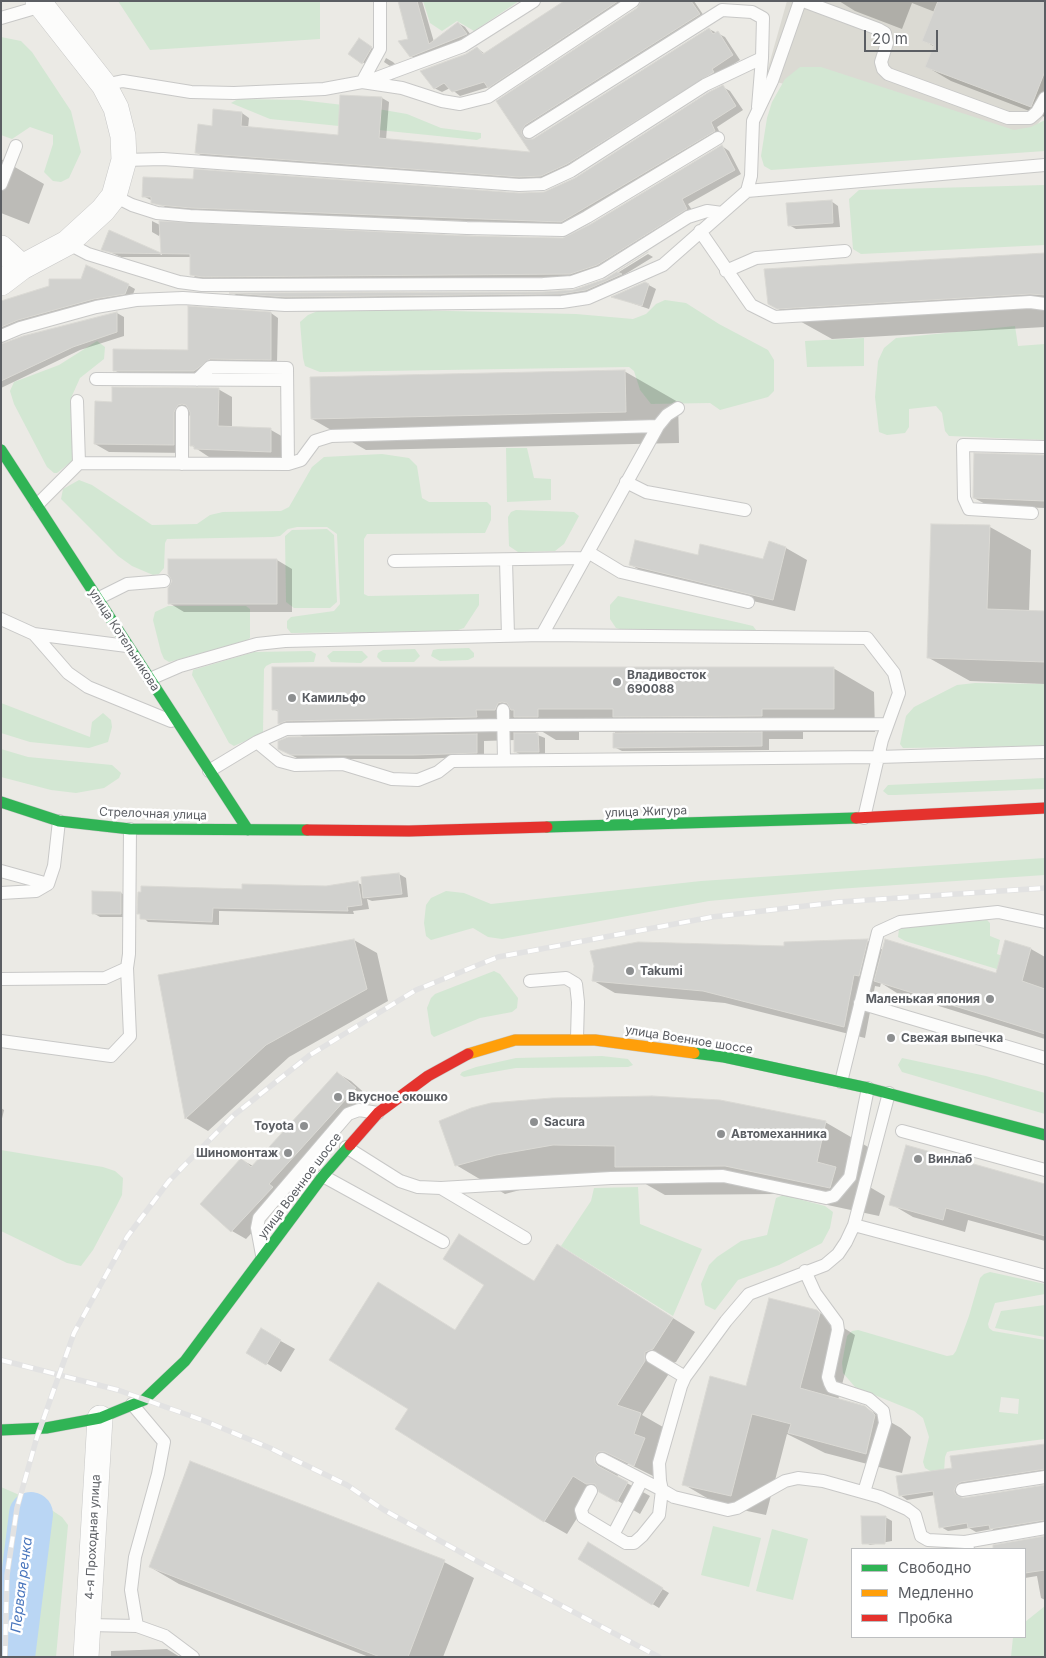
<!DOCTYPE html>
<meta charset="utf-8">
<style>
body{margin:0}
#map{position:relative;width:1046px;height:1658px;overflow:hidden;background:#ebeae5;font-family:Inter,sans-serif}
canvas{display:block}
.frame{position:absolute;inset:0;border:2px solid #5b5e63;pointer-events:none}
.legend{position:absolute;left:851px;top:1548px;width:175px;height:90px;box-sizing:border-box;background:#fff;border:1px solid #bdbfc1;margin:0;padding:6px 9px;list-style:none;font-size:15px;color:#5b5e63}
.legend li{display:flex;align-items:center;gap:10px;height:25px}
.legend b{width:25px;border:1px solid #bdbfc1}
.scale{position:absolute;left:864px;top:30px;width:74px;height:22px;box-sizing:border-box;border:2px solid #5b5e63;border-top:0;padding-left:6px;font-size:15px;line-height:18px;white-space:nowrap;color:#5b5e63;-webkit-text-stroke:4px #fff;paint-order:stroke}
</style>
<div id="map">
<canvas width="1046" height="1658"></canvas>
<div class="frame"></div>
<ul class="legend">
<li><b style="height:6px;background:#30b455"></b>Свободно</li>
<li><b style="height:6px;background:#ff9f0a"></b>Медленно</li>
<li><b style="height:6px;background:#e5322d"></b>Пробка</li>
</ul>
<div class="scale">20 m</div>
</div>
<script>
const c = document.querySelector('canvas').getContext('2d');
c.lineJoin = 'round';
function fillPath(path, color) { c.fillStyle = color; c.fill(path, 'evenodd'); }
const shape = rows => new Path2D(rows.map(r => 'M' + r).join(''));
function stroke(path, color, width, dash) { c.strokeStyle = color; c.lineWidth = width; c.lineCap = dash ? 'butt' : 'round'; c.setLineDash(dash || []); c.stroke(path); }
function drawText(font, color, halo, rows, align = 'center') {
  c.font = font + ' Inter,sans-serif'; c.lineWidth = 5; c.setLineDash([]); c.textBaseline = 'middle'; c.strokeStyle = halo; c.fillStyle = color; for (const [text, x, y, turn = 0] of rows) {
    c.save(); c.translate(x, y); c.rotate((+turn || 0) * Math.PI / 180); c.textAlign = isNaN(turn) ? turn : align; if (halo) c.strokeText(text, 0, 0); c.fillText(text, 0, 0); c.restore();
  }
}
fillPath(shape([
 [787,1,1045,1,1045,115,1031,132,1012,133,788,85,765,79]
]), '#dbdad3');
fillPath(shape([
 [118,1,320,1,320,39,150,50],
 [423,1,519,1,474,31,457,21,442,31,430,23],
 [1,37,21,41,32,52,71,111,81,152,69,178,61,182,53,181,44,172,53,144,53,135,30,127,12,139,1,135],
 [800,67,821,67,1014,130,1031,127,1045,120,1045,151,771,170,764,166,761,156,767,118,772,102,785,79],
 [238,99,300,100,378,109,407,114,441,128,481,133,481,138,477,140,270,119,231,103],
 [1045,185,1045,245,861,254,853,249,849,199,859,190],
 [665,300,686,303,719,324,768,350,774,360,774,391,768,397,720,410,710,403,651,404,640,390,634,371,629,367,320,372,305,366,303,358,300,322,308,315,325,308,576,314,633,319,646,314,656,304],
 [1015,326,1018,346,1045,344,1045,440,949,436,945,431,942,413,936,406,909,409,909,427,905,433,887,435,879,432,875,397,878,361,884,348,896,338],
 [864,338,864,366,807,367,805,341],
 [97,341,105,347,104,359,80,378,71,398,74,454,72,461,57,473,54,473,47,467,14,404,10,391,14,382,59,365],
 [506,448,527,448,534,478,551,479,551,500,507,502],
 [382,454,409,458,417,466,422,498,429,502,487,502,491,506,491,520,485,533,367,534,364,539,364,594,368,596,479,594,479,605,464,628,455,631,291,633,287,628,287,621,291,617,334,611,340,604,337,534,327,527,297,527,288,529,280,536,273,537,167,539,165,543,164,568,159,574,153,575,132,566,118,556,61,499,63,489,79,480,92,485,152,525,197,524,210,515,223,512,281,511,289,507,312,467,324,457],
 [516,510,574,512,579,516,564,544,555,551,518,552,509,546,508,517,511,512],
 [327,529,334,535,337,602,330,608,294,608,286,602,285,536,292,530],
 [618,596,736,622,753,626,756,630,755,634,623,630,616,628,610,619,610,605],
 [168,606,246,606,250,609,250,638,246,641,169,662,164,659,161,652,153,620,155,612],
 [469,648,474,653,474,657,468,660,440,661,431,656,433,650,438,649],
 [415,649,420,656,414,662,382,662,377,657,378,653,383,650],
 [311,651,316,654,314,662,272,663,266,666,264,669,263,733,234,746,229,743,192,675,193,670,254,652],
 [333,651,362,651,368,657,361,663,331,662,327,656],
 [975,683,1045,684,1045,746,903,748,900,744,906,716,914,707,957,685],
 [1,703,90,737,92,722,103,713,111,720,112,727,108,742,89,748,30,742,1,733],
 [1,749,28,757,112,765,121,773,119,778,104,788,76,793,51,790,1,777],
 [1045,778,1045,789,895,795,888,795,883,791,888,785],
 [1045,858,1045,875,837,889,709,901,502,939,488,937,473,928,431,940,426,936,424,923,426,905,431,898,446,891,464,893,491,904,701,881],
 [987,920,990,923,990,936,1000,940,997,954,1014,960,1013,974,905,941,898,937,899,929,902,927],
 [494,971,500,974,518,998,517,1008,512,1012,480,1018,434,1037,431,1034,427,1008,431,998,435,994],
 [602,1056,628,1059,633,1065,628,1067,516,1068,464,1077,460,1075,462,1072,476,1067,516,1058],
 [902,1058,986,1076,1045,1093,1045,1114,902,1072,898,1065],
 [1,1150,103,1167,115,1171,123,1178,122,1195,116,1207,93,1250,81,1266,67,1263,1,1231],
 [638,1187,640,1224,702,1249,673,1316,561,1246,591,1201,594,1188],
 [783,1195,825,1206,833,1212,830,1228,822,1243,779,1265,738,1280,715,1310,705,1305,701,1284,709,1265,717,1257,741,1241,767,1235,776,1198],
 [990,1272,1045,1284,1045,1294,995,1303,988,1324,989,1328,993,1331,1045,1340,1045,1439,951,1451,947,1452,945,1457,944,1472,932,1472,925,1468,923,1462,929,1437,923,1418,914,1411,855,1387,843,1373,842,1363,847,1336,852,1331,858,1330,947,1356,953,1355,956,1351,969,1316,980,1278,984,1274],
 [1001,1397,1019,1399,1018,1414,999,1412],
 [1045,1305,1045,1337,995,1328,1001,1311],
 [1,1487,47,1507,62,1517,68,1525,56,1657,1,1657],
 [713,1526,761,1538,749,1587,701,1575],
 [772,1529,808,1539,793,1600,756,1591],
 [1045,1606,1045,1657,1011,1657,1013,1637,1025,1637,1025,1622]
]), '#d3e7d3');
fillPath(shape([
 [399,1,422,1,434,42,458,23,465,27,473,38,418,60,411,56,410,39],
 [567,1,631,1,496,91,489,87,460,96,450,88,442,92,434,88,467,55,477,48,485,54],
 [642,1,694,1,706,19,529,133,529,140,534,140,709,29,725,37,740,60,549,179,527,180,204,157,197,153,213,127,242,113,249,118,248,128,339,136,382,98,389,102,386,140,532,153,498,101,638,9],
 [839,1,1045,1,1045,117,951,81,927,67,935,47,923,40,935,12,912,3,902,29,855,11],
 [366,44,378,52,370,67,350,54],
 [386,58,393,62,395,64,390,66,384,62],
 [723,87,730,91,743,110,717,127,721,135,569,225,199,211,167,208,143,196,544,193,576,179],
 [722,146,729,151,741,174,688,204,694,213,605,268,578,277,211,280,198,279,191,274,191,257,121,257,103,249,110,232,162,255,161,231,159,236,152,232,152,221,160,225,564,239,592,225],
 [1,159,44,184,29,224,1,213],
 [831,201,838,206,840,227,796,229,789,225],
 [648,254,653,257,593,294,569,297,293,300,238,296,234,294,543,293,573,291,606,280],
 [1045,254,1045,327,832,339,769,304],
 [645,283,656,289,649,309,614,297],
 [128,285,135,289,132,297,1,338,1,304],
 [117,313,124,317,124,336,80,350,1,388,1,345],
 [271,313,278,318,277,363,202,375,121,374,114,370,189,352],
 [624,371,678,402,679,443,366,450,312,419],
 [218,389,232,397,232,428,271,430,285,438,284,459,209,457,191,445,191,413,187,420,187,453,109,452,95,444,113,403],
 [1045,456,1045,508,989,506,974,498],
 [990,527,1031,550,1029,612,1045,612,1045,684,970,681,929,658],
 [786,548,807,560,795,611,652,577,631,565,698,556,764,560],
 [277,560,292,569,292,612,184,612,169,603],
 [833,668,874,692,875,732,803,732,803,739,769,739,769,750,622,751,614,747,615,732,579,732,579,740,556,740,538,729,535,734,545,738,545,755,523,756,516,752,515,740,484,741,484,756,422,759,299,759,287,753,305,738,279,723,279,712,273,709],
 [399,874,406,878,408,897,372,901,367,899,369,909,353,911,354,914,219,911,219,925,148,922,139,913,243,891,326,887,358,883,363,885],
 [93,893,121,893,128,897,128,917,100,917,93,913],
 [354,940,377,953,388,1001,289,1057,208,1131,186,1118],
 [868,941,883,950,997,975,1006,942,1031,949,1045,957,1045,1039,897,993,881,983,880,987,875,986,865,1038,725,1003,615,993,594,981,785,947],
 [337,1073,351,1081,369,1097,282,1193,286,1196,246,1239,232,1231,202,1204,242,1160,253,1166],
 [1,1108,4,1110,1,1123],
 [440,1122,825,1122,875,1151,868,1186,885,1196,879,1216,776,1194,665,1195,628,1174,546,1183,505,1194,456,1165],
 [1045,1185,1045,1241,968,1220,965,1232,913,1217,891,1204],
 [460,1235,535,1282,580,1259,695,1332,676,1362,668,1365,668,1375,642,1415,663,1427,657,1446,667,1452,657,1478,629,1464,621,1464,617,1469,618,1478,650,1496,640,1514,596,1488,567,1534,544,1521,456,1331,486,1284],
 [817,1311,855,1335,838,1400,864,1407,901,1428,911,1437,902,1473,825,1453,787,1434,766,1515,719,1505,683,1484,747,1388],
 [261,1330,295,1349,281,1372,248,1352],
 [1045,1445,1045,1474,965,1487,961,1497,963,1499,1045,1487,1045,1525,998,1533,992,1529,976,1532,969,1528,948,1531,941,1527,935,1495,907,1500,900,1495,953,1469],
 [190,1463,444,1562,474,1578,443,1657,369,1657,179,1584,150,1567],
 [885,1517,892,1521,892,1541,870,1545,863,1541],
 [1045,1538,1045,1600,1041,1598,1037,1576,1025,1578,1025,1549,994,1549,994,1546],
 [589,1544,669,1593,659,1608,579,1559],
 [167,1649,180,1657,111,1657,111,1651]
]), '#0003');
stroke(shape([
 [13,1657,31,1514]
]), '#bad6f4', 44);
const building = shape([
 [398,1,417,1,429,44,458,22,467,34,410,57,398,41,408,39,398,1],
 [564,1,618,1,488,88,484,82,452,92,444,83,434,89,420,71,466,54,477,47,483,54,564,1],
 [641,1,691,1,700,14,525,125,521,132,525,139,533,139,709,28,713,34,718,31,733,55,712,69,714,72,567,164,541,176,519,177,195,153,198,124,212,126,213,109,242,112,241,126,338,135,340,95,382,97,379,138,530,152,496,101,637,8,641,1],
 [938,1,1045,1,1045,71,1031,107,925,67,934,45,922,41,938,1],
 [359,38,372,47,362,64,348,54,359,38],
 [723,85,736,106,711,122,715,131,561,222,191,208,159,205,151,203,151,197,142,197,143,177,193,179,194,169,519,193,544,192,575,178,709,92,723,85],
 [722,145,735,170,682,199,687,209,597,265,570,274,203,277,190,275,190,254,113,253,101,250,109,230,161,253,159,221,467,236,563,238,591,224,722,145],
 [832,200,833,223,788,226,786,203,832,200],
 [648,252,617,272,622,274,586,290,561,294,285,297,229,293,543,292,573,290,605,279,648,252],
 [1045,253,1045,295,1030,294,777,309,768,304,764,269,1045,253],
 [86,265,129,284,125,294,94,299,18,320,1,327,1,301,49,286,49,279,81,279,86,265],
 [645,282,649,284,642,306,611,297,645,282],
 [188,306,271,312,271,360,210,359,194,371,113,371,113,349,188,350,188,306],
 [117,312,117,332,73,347,1,381,1,344,23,336,117,312],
 [625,370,626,412,311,419,310,377,625,370],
 [112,387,219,388,218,426,271,428,271,452,194,449,194,446,190,446,190,412,186,405,182,404,178,405,174,412,174,445,94,444,95,401,112,402,112,387],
 [974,453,1045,455,1045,501,973,498,974,453],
 [931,524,990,525,987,609,1045,611,1045,662,927,658,931,524],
 [635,540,698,555,700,544,763,559,769,541,786,547,773,600,629,565,635,540],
 [168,559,277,559,277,604,168,604,168,588,172,581,168,574,168,559],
 [272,667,834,667,834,709,762,709,762,716,613,717,613,709,538,709,538,717,514,717,514,710,511,710,507,703,502,702,498,703,495,710,476,710,477,717,286,721,278,724,278,710,272,710,272,667],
 [762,732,762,746,613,748,613,733,762,732],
 [514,733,538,733,539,752,514,752,514,733],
 [477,734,477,753,414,755,291,755,278,749,278,741,288,737,477,734],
 [399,873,402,894,363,898,361,877,399,873],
 [358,881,362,905,347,907,348,911,213,908,212,922,140,919,140,914,137,914,138,892,141,892,141,886,242,889,242,884,326,886,358,881],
 [92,891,121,892,121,914,92,914,92,891],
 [354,939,367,989,266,1045,185,1119,158,975,354,939],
 [868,939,859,976,854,975,844,1027,703,991,592,981,594,966,590,951,638,942,784,946,784,942,868,939],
 [885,939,996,973,1005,940,1031,948,1022,981,1045,989,1045,1034,874,981,885,939],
 [337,1072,356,1088,269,1184,273,1187,231,1232,200,1204,241,1158,251,1167,337,1072],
 [652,1096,720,1100,826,1121,817,1162,836,1167,830,1188,725,1166,615,1167,615,1146,553,1145,496,1155,455,1166,439,1121,471,1108,491,1103,552,1098,652,1096],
 [906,1145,1045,1184,1045,1236,946,1208,943,1220,889,1205,906,1145],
 [459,1234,534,1281,557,1244,673,1318,653,1349,645,1352,645,1361,617,1405,641,1413,634,1434,645,1438,634,1466,605,1452,598,1452,595,1456,595,1463,598,1466,628,1482,617,1502,599,1492,595,1484,586,1484,573,1476,544,1522,395,1429,408,1409,329,1360,378,1282,455,1330,484,1285,443,1259,459,1234],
 [769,1298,817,1310,820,1313,800,1388,865,1406,875,1415,866,1454,788,1433,791,1424,752,1414,731,1496,682,1485,710,1376,746,1386,769,1298],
 [261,1328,281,1340,266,1365,246,1353,261,1328],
 [1045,1444,1045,1469,961,1482,957,1484,954,1491,956,1495,963,1498,1045,1485,1045,1520,990,1529,989,1525,968,1528,967,1523,939,1528,933,1491,899,1496,896,1476,952,1468,950,1456,1045,1444],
 [190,1461,445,1560,408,1657,380,1657,149,1567,190,1461],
 [861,1516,886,1516,885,1544,862,1544,861,1516],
 [1045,1536,1045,1570,1025,1573,1025,1549,993,1549,993,1545,1045,1536],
 [588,1542,663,1588,652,1605,578,1559,588,1542]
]);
fillPath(building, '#d1d1ce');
stroke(building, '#dad9d4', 1);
const lane = shape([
 [803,1,878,29,885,33,887,43,881,62,883,69,888,74,1008,118,1030,118,1037,112,1045,98],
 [1,18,42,6],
 [362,82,380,49,380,1],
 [366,82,463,46,534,1],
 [104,85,123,81,191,92,234,93,324,89,362,82,402,88,442,101,460,104,488,97,633,1],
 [529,132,722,10,752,12,763,18,762,58],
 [124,160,163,159,519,185,543,184,571,171,705,85,762,58,758,107],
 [1,184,16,146],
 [747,191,751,176,753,121,772,81,800,1],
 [114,196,132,205,157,213,190,216,467,228,563,230,587,217,718,138],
 [700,231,751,305,775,317,1030,302,1045,304],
 [67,243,88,254,179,282,202,285,543,284,572,282,601,272,688,217,707,211,722,213],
 [726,271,756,258,845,251],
 [1,336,20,328,96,307,136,300,183,298,285,305,562,302,588,298,663,265,747,191,1045,165],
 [96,379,287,380],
 [197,380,210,367,287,368,288,464],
 [77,401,79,463],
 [182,412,182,464],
 [626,482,646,492,745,510],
 [37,505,79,463,288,464,301,460,315,441,331,436,658,426],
 [1032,513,969,509,964,498,963,445,1045,447],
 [588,552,621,572,748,602],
 [506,560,508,636],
 [394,561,584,558],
 [97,599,127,584,164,581],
 [1,619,34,634,127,646],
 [34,634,68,673,88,687,171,721],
 [542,635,658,426,667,415,678,408],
 [150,679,180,666,257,644,285,641,542,635,867,638,894,673,899,693,882,740,864,818],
 [503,710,504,760],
 [257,742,280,761,295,765,343,764,392,779,418,780,438,772,452,761,878,757,1045,752],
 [209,771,257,742,286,729,503,725,887,724],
 [1,871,48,884],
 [1,893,36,891,48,884,54,866,59,821],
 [1,979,105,978,127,968],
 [530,981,566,978,576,984,578,1002,577,1038],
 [860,1003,1045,1058],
 [1,1041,111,1056,130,1036,127,968,129,954,130,829],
 [841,1082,878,932,900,922,998,912,1045,922],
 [889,1093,854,1225,846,1242,838,1254,825,1265,749,1294,726,1321,685,1377,681,1386,659,1463,660,1481,662,1490,674,1497,728,1510,737,1508,785,1481,798,1478,823,1481,880,1497,907,1509,915,1515,921,1536,928,1540,965,1542],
 [902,1131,1045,1170],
 [346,1147,400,1181,418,1187,441,1188,525,1238],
 [323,1176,443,1242],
 [441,1188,611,1178,723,1176,826,1198,834,1196,850,1177,868,1088],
 [854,1225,1045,1276],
 [262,1255,257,1228,259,1218,348,1114,359,1110,378,1113],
 [805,1271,815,1293,837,1323,838,1330,828,1377,830,1383,832,1387,869,1399,883,1411,885,1423,864,1492],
 [652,1357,685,1377],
 [132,1404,164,1442,158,1474,135,1557,131,1590,137,1626],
 [962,1490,1045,1477],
 [591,1491,581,1510,583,1517,626,1543,634,1543,642,1536,659,1515,662,1490,602,1459],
 [613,1535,642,1480],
 [968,1549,965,1542,1045,1528],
 [88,1625,137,1626,165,1636,193,1657]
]);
const street = shape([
 [1,248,22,267],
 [1,283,22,267,67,243,103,210,114,196,124,160,123,136,116,108,104,85,38,1],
 [86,1657,100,1418]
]);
const fast = shape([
 [1,450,248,830],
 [1,802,59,821,130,829,307,830],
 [547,827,856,818],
 [694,1053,724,1057,868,1088,1045,1135],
 [1,1430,46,1428,100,1418,144,1400,185,1361,323,1176,350,1145]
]);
const slow = shape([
 [468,1054,515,1040,595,1040,694,1053]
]);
const jam = shape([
 [856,818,1045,808],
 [307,830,409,831,547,827],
 [350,1145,378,1113,428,1076,468,1054]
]);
stroke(lane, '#c8c8c7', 14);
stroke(street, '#c8c8c7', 26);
stroke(fast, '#c7c7c5', 12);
stroke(slow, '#c7c7c5', 12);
stroke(jam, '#c7c7c5', 12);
stroke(lane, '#fcfcfb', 12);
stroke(street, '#fcfcfb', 25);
stroke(fast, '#30b455', 11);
stroke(slow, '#ff9f0a', 11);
stroke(jam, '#e5322d', 11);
const rail = shape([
 [1,1360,118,1390,205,1421,270,1448,347,1485,384,1510,473,1559,659,1657],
 [5,1657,7,1575,17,1508,37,1437,74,1333,127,1237,169,1181,234,1115,310,1055,416,990,498,957,712,917,839,902,1045,888]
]);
stroke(rail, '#e2e2e2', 5.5);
stroke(rail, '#fff', 4, [11]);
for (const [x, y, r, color] of [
 [617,682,5,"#8d8f90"],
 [292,698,5,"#8d8f90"],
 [630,971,5,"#8d8f90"],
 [990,999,5,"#8d8f90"],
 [891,1038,5,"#8d8f90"],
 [338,1097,5,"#8d8f90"],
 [534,1122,5,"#8d8f90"],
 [304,1126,5,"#8d8f90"],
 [721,1134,5,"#8d8f90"],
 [288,1153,5,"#8d8f90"],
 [918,1159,5,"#8d8f90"]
]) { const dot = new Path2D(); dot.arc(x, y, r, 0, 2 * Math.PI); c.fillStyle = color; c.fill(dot); stroke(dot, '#fff', 2); }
drawText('12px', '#5b5e63', '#fff', [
 ["улица Котельникова",124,640,57],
 ["улица Жигура",646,812,-2],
 ["Стрелочная улица",153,814,2],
 ["улица Военное шоссе",689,1040,9],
 ["улица Военное шоссе",300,1186,-53],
 ["4-я Проходная улица",93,1537,-87]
]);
drawText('bold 12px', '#5b5e63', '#fff', [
 ["Владивосток",627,675],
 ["690088",627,689],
 ["Камильфо",302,698],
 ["Takumi",640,971],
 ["Маленькая япония",980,999,"right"],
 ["Свежая выпечка",901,1038],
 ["Вкусное окошко",348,1097],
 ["Sacura",544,1122],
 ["Toyota",294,1126,"right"],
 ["Автомеханника",731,1134],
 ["Шиномонтаж",278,1153,"right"],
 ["Винлаб",928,1159]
], 'left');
drawText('italic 14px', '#4976bd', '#fff', [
 ["Первая речка",22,1585,-83]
]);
</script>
